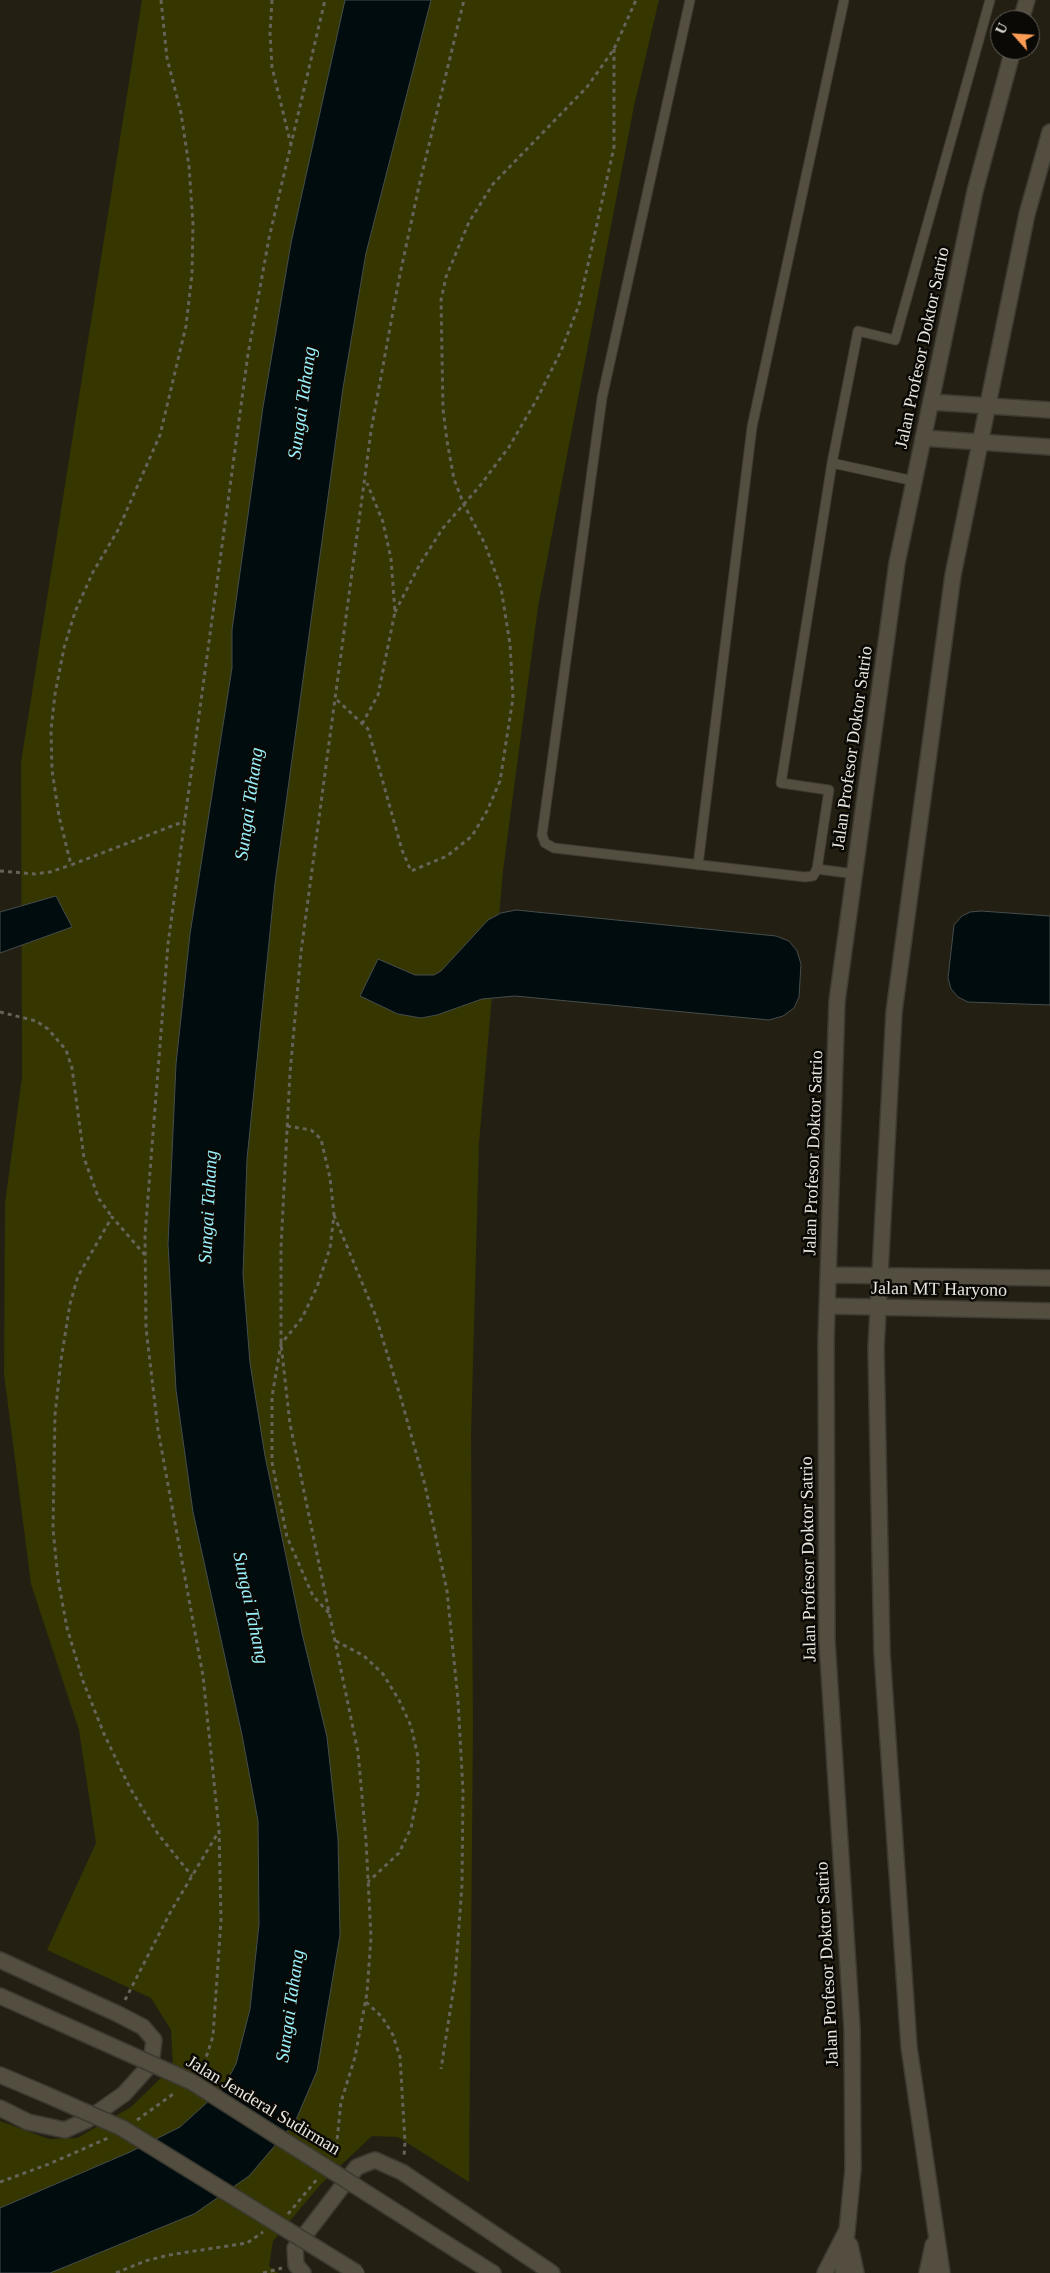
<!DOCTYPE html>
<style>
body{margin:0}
#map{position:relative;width:1050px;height:2273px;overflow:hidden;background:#241f13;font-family:"Times New Roman",serif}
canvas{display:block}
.north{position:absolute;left:990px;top:10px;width:50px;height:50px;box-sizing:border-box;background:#0b0905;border:1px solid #64615b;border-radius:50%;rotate:296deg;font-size:14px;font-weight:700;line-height:20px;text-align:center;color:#e9e6dd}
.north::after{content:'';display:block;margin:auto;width:18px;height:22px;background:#fd9d55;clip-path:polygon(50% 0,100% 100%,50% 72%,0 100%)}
</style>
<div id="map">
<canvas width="1050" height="2273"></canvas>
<div class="north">U</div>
</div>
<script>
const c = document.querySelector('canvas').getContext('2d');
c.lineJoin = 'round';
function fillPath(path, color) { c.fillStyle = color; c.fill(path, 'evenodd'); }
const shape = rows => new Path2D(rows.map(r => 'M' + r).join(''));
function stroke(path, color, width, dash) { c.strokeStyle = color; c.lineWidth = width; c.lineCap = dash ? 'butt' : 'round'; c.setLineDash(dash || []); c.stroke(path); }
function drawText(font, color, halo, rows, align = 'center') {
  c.font = font + ' "Times New Roman",serif'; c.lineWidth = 5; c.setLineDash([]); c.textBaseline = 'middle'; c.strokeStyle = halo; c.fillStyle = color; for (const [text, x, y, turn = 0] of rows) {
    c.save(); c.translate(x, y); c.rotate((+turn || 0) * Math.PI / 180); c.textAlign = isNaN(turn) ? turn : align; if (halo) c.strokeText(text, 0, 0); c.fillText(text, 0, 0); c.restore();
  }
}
fillPath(shape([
 [142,0,659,0,634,106,538,607,503,871,479,1143,471,1436,473,1726,469,2182,398,2137,372,2136,321,2184,273,2241,269,2266,278,2273,0,2273,0,2121,49,2139,77,2138,131,2107,173,2066,171,2030,151,1998,47,1950,96,1843,79,1730,31,1584,4,1374,5,1203,22,1077,21,762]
]), '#353600');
const water = shape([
 [345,0,431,0,366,253,343,388,275,883,247,1159,243,1275,250,1363,265,1456,302,1633,327,1737,338,1839,340,1935,317,2071,295,2122,249,2176,194,2214,50,2273,0,2273,0,2208,130,2152,180,2127,223,2088,236,2064,250,2009,259,1924,258,1821,242,1735,193,1512,176,1390,168,1244,176,1064,190,934,232,668,232,630,263,407,291,243,345,0],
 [56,896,72,927,0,953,0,912,56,896],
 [516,910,776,936,789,941,797,951,801,964,799,997,794,1008,783,1016,769,1020,515,996,482,999,437,1015,421,1018,398,1014,360,996,378,959,415,975,434,975,441,971,488,920,501,913,516,910],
 [981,911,1050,916,1050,1005,968,1002,958,997,951,989,948,978,954,925,962,916,970,912,981,911]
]);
fillPath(water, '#000c0e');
stroke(water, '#464d4c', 1);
const service = shape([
 [690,0,602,398,542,835,545,843,554,848,805,877,813,876,817,869,829,790,781,783,832,463,858,331,895,340,990,0],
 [832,463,914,481],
 [698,865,752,427,844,0],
 [817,869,855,874]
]);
const minor = shape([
 [1021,20,1027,0],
 [931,402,1050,410],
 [923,438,1050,447],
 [829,1275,1050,1278],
 [828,1306,1050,1311],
 [850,2245,856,2273],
 [843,2273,853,2169,852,2028,827,1641,826,1340,837,1001,897,563,975,191,1013,50],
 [927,2273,933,2245],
 [942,2273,909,2047,882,1653,876,1348,894,1012,953,575,1027,214,1050,132]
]);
const tertiary = shape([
 [0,1960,118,2014,143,2027,154,2040,151,2064,124,2094,87,2120,65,2130,28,2122,0,2108],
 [0,1996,85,2034],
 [0,2075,45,2094],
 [442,2241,493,2273],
 [303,2273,296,2265,295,2248,357,2167,375,2160,402,2172,552,2273],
 [825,2273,847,2230]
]);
stroke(service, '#3d3a31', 11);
stroke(minor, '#3d3a31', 18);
stroke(tertiary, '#3d3a31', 18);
stroke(shape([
 [161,0,167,58,181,113,189,166,193,224,192,274,186,326,160,435,118,530,93,572,75,612,64,648,55,694,51,730,52,770,59,816,71,865,185,821],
 [272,0,270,33,272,67,291,145],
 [395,612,420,564,443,528,479,487,509,447,537,399,561,351,579,305,614,147,614,49],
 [337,700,368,729,402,850,411,871,447,856,472,836,487,811,500,781,513,698,510,644,501,588,485,544,464,505,454,479,447,441,443,409,441,300,446,277,469,222,493,184,587,87,614,49,636,0],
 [362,724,378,695,395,612,391,559,383,522,367,483],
 [0,871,35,874,50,872,71,865],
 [0,1012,36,1021,48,1029,66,1050,72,1068,84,1158,99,1199,112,1217],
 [287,1126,311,1130,321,1139,330,1178,334,1215,330,1248,317,1287,302,1318,281,1344,272,1397,272,1462,287,1537,313,1596,330,1614],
 [334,1215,375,1314,402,1402,425,1485,447,1591,458,1700,463,1791,462,1885,455,1980,441,2069],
 [145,1255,112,1217,78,1276,70,1304,61,1360,55,1415,53,1529,58,1579,67,1628,83,1681,104,1734,130,1788,158,1834,192,1876],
 [336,1641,364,1656,383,1674,399,1700,411,1726,418,1757,418,1793,411,1828,399,1853,368,1882],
 [125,2000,171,1911,219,1831],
 [366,2002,382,2017,393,2035,400,2057,405,2142,404,2156],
 [198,2070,205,2061,213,2036,221,1920,219,1830,203,1676,158,1430,146,1328,145,1235,168,944,248,354,269,238,325,0],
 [137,2120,176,2092],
 [333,2154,336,2150,341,2102,355,2057,367,1993,371,1937,366,1840,358,1752,290,1424,281,1344,281,1247,290,1073,301,952,371,431,399,279,419,186,464,0],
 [0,2182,49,2164,108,2138],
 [288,2214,318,2178],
 [116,2273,145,2261,169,2255,247,2243,263,2232],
 [263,2273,282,2268]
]), '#676358', 3, [4, 4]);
stroke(service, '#534e40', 9);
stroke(minor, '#534e40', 15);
stroke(tertiary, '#534e40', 15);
const tertiaryBridge = shape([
 [85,2034,192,2082,442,2241],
 [45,2094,122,2128,357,2273]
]);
stroke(tertiaryBridge, '#3d3a31', 18, []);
stroke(tertiaryBridge, '#534e40', 15);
drawText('18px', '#e9e6dd', '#0b0905', [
 ["Jalan Profesor Doktor Satrio",923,348,-78],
 ["Jalan Profesor Doktor Satrio",853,748,-82],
 ["Jalan Profesor Doktor Satrio",814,1153,-88],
 ["Jalan MT Haryono",939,1290,1],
 ["Jalan Profesor Doktor Satrio",809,1559,-91],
 ["Jalan Profesor Doktor Satrio",828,1964,-93],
 ["Jalan Jenderal Sudirman",263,2106,31]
]);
drawText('italic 19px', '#9af1fb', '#0b0905', [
 ["Sungai Tahang",303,403,-82],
 ["Sungai Tahang",250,804,-82],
 ["Sungai Tahang",209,1207,-87],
 ["Sungai Tahang",250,1608,78],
 ["Sungai Tahang",291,2006,-82]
]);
</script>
